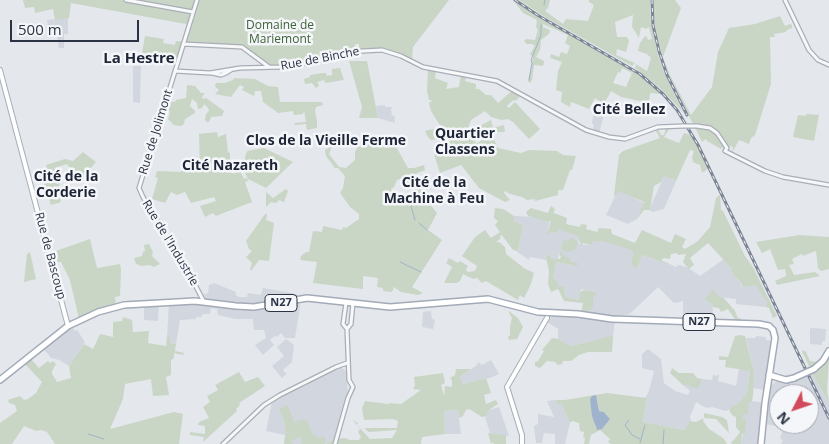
<!DOCTYPE html>
<meta charset="utf-8">
<style>
body{margin:0}
#map{position:relative;width:829px;height:444px;overflow:hidden;background:#e4e7ec;font-family:"Open Sans",sans-serif}
canvas{display:block}
.north{position:absolute;left:769px;top:384px;width:50px;height:50px;box-sizing:border-box;background:#f4f6f9;border:1px solid #a4a8b1;border-radius:50%;rotate:229deg;font-size:14px;font-weight:700;line-height:20px;text-align:center;color:#2b3445}
.north::after{content:'';display:block;margin:auto;width:18px;height:22px;background:#d1495b;clip-path:polygon(50% 0,100% 100%,50% 72%,0 100%)}
.scale{position:absolute;left:10px;top:20px;width:129px;height:22px;box-sizing:border-box;border:2px solid #2b3445;border-top:0;padding-left:6px;font-size:15px;line-height:18px;white-space:nowrap;color:#2b3445;-webkit-text-stroke:4px #f4f6f9;paint-order:stroke}
</style>
<div id="map">
<canvas width="829" height="444"></canvas>
<div class="north">N</div>
<div class="scale">500 m</div>
</div>
<script>
const c = document.querySelector('canvas').getContext('2d');
c.lineJoin = 'round';
function fillPath(path, color) { c.fillStyle = color; c.fill(path, 'evenodd'); }
const shape = rows => new Path2D(rows.map(r => 'M' + r).join(''));
function stroke(path, color, width, dash) { c.strokeStyle = color; c.lineWidth = width; c.lineCap = dash ? 'butt' : 'round'; c.setLineDash(dash || []); c.stroke(path); }
function drawText(font, color, halo, rows, align = 'center') {
  c.font = font + ' "Open Sans",sans-serif'; c.lineWidth = 5; c.setLineDash([]); c.textBaseline = 'middle'; c.strokeStyle = halo; c.fillStyle = color; for (const [text, x, y, turn = 0] of rows) {
    c.save(); c.translate(x, y); c.rotate((+turn || 0) * Math.PI / 180); c.textAlign = isNaN(turn) ? turn : align; if (halo) c.strokeText(text, 0, 0); c.fillText(text, 0, 0); c.restore();
  }
}
fillPath(shape([
 [68,18,68,34,64,34,64,48,59,48,56,31,49,31,47,20],
 [133,66,141,66,140,103,133,102],
 [385,105,385,107,392,107,391,109,392,116,394,115,395,123,378,118,376,106],
 [594,110,604,114,599,134,592,132,594,125,592,123],
 [664,176,676,181,664,209,652,212,650,210,651,206],
 [618,190,644,203,637,219,628,224,606,215],
 [514,216,535,217,549,222,550,219,548,230,552,232,558,229,567,231,577,236,579,244,591,245,592,242,602,241,630,249,633,252,631,264,637,269,642,255,676,267,678,265,687,267,700,276,724,259,732,269,732,272,734,276,739,280,742,287,756,284,764,299,767,301,766,307,736,304,736,299,720,297,706,300,713,304,712,322,683,321,683,301,674,303,658,287,634,310,629,314,623,315,621,319,615,319,613,336,571,346,558,339,558,329,547,322,553,315,583,313,592,303,593,296,596,292,581,289,579,300,566,297,564,293,565,287,558,287,559,284,553,277,555,262,577,266,559,253,558,259,552,259,550,256,545,254,546,260,530,257,529,260,516,251,518,251,523,225,514,221],
 [214,283,236,292,236,296,240,297,247,297,248,293,261,295,263,288,292,293,298,295,300,307,295,338,285,338,281,333,277,337,275,336,270,340,274,345,263,355,255,345,266,338,264,330,254,330,253,319,235,319,218,315,217,309,211,308,210,314,203,314,201,317,196,317,196,319,180,320,176,344,170,343,167,337,169,302,206,300,203,295,208,293,209,285],
 [144,303,159,303,158,321,144,320],
 [431,311,432,319,435,320,433,329,422,327,423,312],
 [71,325,75,331,77,330,85,342,69,366,59,360,51,358,42,347],
 [810,328,826,329,825,341,822,342,822,345,810,344],
 [756,336,766,337,766,340,772,341,765,390,753,388,754,372,746,338,755,338],
 [286,339,294,345,292,362,283,370,284,372,287,373,282,378,272,366,284,356,277,347],
 [648,349,661,359,664,383,675,391,688,395,690,391,684,386,685,383,694,388,699,388,702,379,712,380,713,375,717,376,718,374,719,375,718,381,736,386,739,369,750,371,747,393,739,403,726,411,712,407,706,408,696,402,690,417,691,420,684,430,643,422,647,399,645,398,649,391,654,371,642,368,642,354],
 [491,360,499,374,487,379,486,378,463,384,460,377,477,365,478,362,482,365],
 [340,367,345,370,347,376,348,395,334,439,325,444,284,444,285,435,266,431,272,402,291,390,297,389],
 [812,373,829,403,829,444,781,444,783,440,780,438,784,427,764,424,770,386,777,381,795,380],
 [799,386,803,394,809,394,809,424,802,424,800,428,798,427,799,424,779,424,779,394,801,394,796,387],
 [556,400,558,404,561,403,570,423,565,444,555,444,555,434,544,433,542,443,536,443,534,426,538,424,538,414,554,417,547,401],
 [752,401,763,403,759,444,741,444,746,419,743,418,744,413,749,403],
 [499,407,509,436,490,433,485,417,487,416,489,410],
 [458,410,461,434,445,434,444,411]
]), '#d2d6de');
fillPath(shape([
 [23,0,126,0,193,12,193,10,133,0,449,0,413,47,412,60,384,49,359,50,359,44,355,44,355,50,319,60,270,66,243,46,185,43,191,25,71,3,69,18,55,20,53,9,35,13,34,7,25,8],
 [513,0,541,19,620,62,631,69,632,73,634,71,645,80,661,94,650,93,649,103,621,97,611,91,604,104,595,98,589,109,571,102,570,107,561,102,562,92,556,90,558,71,562,62,550,58,551,54,559,57,561,52,567,54,570,46,565,43,568,35,543,24,543,27,550,30,549,34,541,40,540,50,536,57,544,61,543,66,534,65,532,80,530,83,528,81,533,57,530,54,535,46,532,44,527,44,524,41,526,39,535,40,538,30,536,27,537,20,523,13],
 [622,68,632,73,626,87,613,83,618,72,620,73],
 [519,0,550,0,548,8,545,11,563,24,566,19,588,21,594,5,589,2,589,0,650,0,651,21,658,55,666,77,683,112,660,88,635,68,636,64,647,71,651,58,647,54,638,51,640,43,645,36,647,37,648,40,652,39,649,27,646,29,641,27,639,38,632,27,633,15,615,22,617,37,627,37,629,41,626,52,617,49,616,55,635,63,632,66,545,17],
 [653,0,675,0,681,8,663,57,670,75,691,115,712,87,718,52,729,28,755,24,780,16,785,26,790,24,792,25,792,28,787,30,786,32,774,34,775,37,770,37,771,84,755,135,751,138,749,144,739,140,732,153,733,147,731,146,728,147,725,145,721,149,707,141,706,139,702,142,695,127,711,128,702,124,693,124,669,75,658,42,653,15],
 [145,36,164,39,163,43,175,45,176,41,184,42,178,62,167,57,142,53],
 [349,61,367,61,378,118,359,118,362,107],
 [340,68,344,80,325,83,324,80,317,82,319,85,316,88,312,83,305,84,304,79,310,77,310,75,322,73,326,73,327,76,332,75,332,69],
 [428,70,436,71,435,78,448,83,446,89,459,87,461,74,467,75,465,81,476,84,476,89,479,89,486,95,491,95,498,103,513,90,521,95,517,100,512,101,507,106,508,108,510,107,515,102,540,129,529,139,513,122,508,119,502,120,491,117,485,111,471,120,468,128,462,128,466,137,474,135,476,144,482,140,476,128,491,120,493,128,504,125,505,132,495,132,492,135,498,148,521,153,529,150,557,151,563,155,576,156,572,170,570,170,563,190,558,190,558,195,535,201,535,199,527,200,522,197,510,194,505,191,504,193,510,200,505,202,479,188,461,165,440,173,434,154,458,151,455,149,453,151,450,147,441,149,439,139,431,140,428,137,425,131,441,127,431,111,429,103,432,101,431,100,429,100,427,91],
 [234,78,255,79,268,86,278,87,280,102,322,102,323,105,316,107,315,111,317,121,317,128,307,130,306,124,295,125,294,123,306,122,304,110,303,114,294,115,293,111,278,113,263,102,261,91,255,91,254,96,242,90,244,87,240,85,231,97,215,94,219,90,215,86,216,83,225,83,233,80],
 [187,85,195,86,201,93,205,93,202,97,203,99,206,98,224,111,222,116,211,117,209,122,207,122,205,120,206,114,209,111,208,108,204,104,202,108,198,109,197,103,192,99,190,106,195,111,195,113,185,119,184,124,181,126,174,125,168,119,170,112,168,111,169,109,164,107,166,101,175,102,176,100,186,98],
 [806,114,819,115,814,141,793,137,798,115,806,116],
 [657,127,661,135,664,135,666,127,670,128,664,137,679,143,684,133,692,135,708,168,704,172,702,172,700,165,693,162,692,157,694,151,690,150,676,181,664,176,661,182,654,186,650,210,644,210,637,219,644,202,618,191,615,196,614,195,619,155,623,151,660,138,654,128],
 [217,132,218,137,226,134,228,152,230,153,230,171,234,174,235,172,233,170,233,167,238,167,244,179,247,178,248,181,245,182,252,202,216,216,213,213,205,217,200,206,216,201,214,197,191,203,185,192,177,195,171,192,165,203,152,199,158,178,155,177,157,171,180,172,182,171,200,170,199,134],
 [368,137,386,143,394,143,408,168,414,168,424,165,425,170,415,174,422,194,418,194,409,188,403,178,397,180,394,187,391,189,394,199,409,197,420,199,423,196,437,213,428,230,442,240,412,287,423,293,418,295,401,292,394,287,392,292,383,291,383,288,377,287,378,278,363,276,363,289,313,283,317,262,300,260,301,256,306,252,309,252,313,231,322,232,323,226,342,230,343,227,346,228,359,219,359,214,350,207,340,193,343,188,345,176,338,168,335,168,326,156,325,150,332,146,329,154,339,167,346,168,355,160,355,152,358,146,363,148],
 [264,148,293,162,266,188,248,179,242,167,247,151],
 [83,152,96,162,90,169,86,167,85,169,88,172,86,178,79,178,77,177,67,164,54,168,58,173,54,176,60,184,57,189,61,202,51,205,42,178,49,176,46,165,65,159,73,161],
 [286,189,288,191,284,202,279,200,276,203,271,202,266,207,266,192,273,198],
 [720,195,721,210,723,211,745,256,753,267,777,316,773,318,769,308,766,307,767,301,764,299,756,285,743,287,739,280,734,276,732,272,732,269,708,243,690,258,694,265,689,269,683,262,686,254,678,255,677,253,671,254,670,259,664,258,661,260,676,267,642,255,637,269,631,264,633,252,631,250,602,241,592,242,592,245,583,243,581,245,577,236,558,229,557,233,552,232,547,235,551,220,549,222,528,216,526,212,531,208,548,213,551,206,555,209,553,215,554,213,567,218,566,224,580,227,581,224,587,225,586,229,597,232,599,228,611,229,612,234,635,243,642,230,671,243,675,234,686,239,682,247,685,249,698,241,710,227,716,198],
 [495,208,503,209,514,216,514,221,523,225,518,251,513,250,501,234,500,239,496,242,499,242,505,247,506,254,524,268,534,273,531,284,524,298,520,295,518,300,486,281,482,283,477,278,473,279,463,274,460,281,457,283,444,283,452,267,446,263,449,258,458,263,460,261,468,266,466,270,468,272,475,271,477,266,462,256,475,237,485,230,491,238,500,232,495,225,498,221,494,218],
 [265,214,267,214,266,220,274,223,269,261,259,260,251,271,250,269,252,263,246,257,252,251,249,249,246,241],
 [799,235,829,237,829,269,821,271,818,268,816,251,803,256,802,254,792,259,794,264,789,265,794,275,815,272,820,276,777,285,775,281,786,276,785,269,778,270,770,249,762,253,756,242],
 [572,238,577,241,578,244,574,250,569,252,561,250,563,241],
 [90,239,97,268,120,264,121,269,120,296,115,297,116,306,79,319,70,280,61,262,53,262,50,253],
 [149,244,153,252,152,256,160,264,154,267,149,265,142,266,136,264,134,258,142,256,143,252,145,251,144,245],
 [30,252,36,279,24,282,27,254],
 [561,252,565,257,570,258,570,261,578,263,577,266,556,262,553,277,559,284,558,287,565,287,564,293,566,297,579,300,580,292,584,290,596,292,595,296,593,296,593,307,590,310,581,313,583,303,564,301,558,289,551,292,548,284,549,271,545,254,550,256,552,259,560,259,561,256,559,255],
 [713,290,719,297,723,297,735,311,738,318,740,318,742,321,736,321,728,309,721,312,719,308,713,307,713,304,710,303,705,299],
 [509,311,518,318,523,327,517,339,509,340,508,337,510,335,510,327,512,318,509,313],
 [123,317,132,320,133,332,149,331,148,343,166,346,167,337,170,337,170,343,176,344,175,351,184,353,183,355,174,353,174,358,171,360,171,375,166,377,169,395,153,396,151,379,125,384,123,399,110,429,174,412,183,414,179,444,55,444,47,432,41,430,36,431,24,426,12,444,0,444,0,423,17,411,15,405,9,403,8,400,20,396,24,400,28,399,36,393,42,382,25,364,31,359,39,368,48,361,50,363,53,361,56,364,52,371,52,374,57,382,71,378,69,366,84,344,93,349,100,334,113,337,113,322,122,321],
 [741,335,745,336,754,372,753,395,752,401,749,403,748,414,744,414,743,418,746,419,745,434,742,434,741,444,732,444,731,442,734,440,740,432,736,427,736,417,732,415,729,410,731,407,739,403,747,393,750,371,725,367,726,360,719,360,719,356,728,357,735,336],
 [611,336,613,336,612,352,588,352,579,355,571,361,563,361,562,364,558,365,555,362,547,361,540,368,535,366,535,362,538,361,544,351,542,350,552,338,558,339,571,346],
 [803,350,806,352,810,361,817,362,818,365,824,359,829,358,827,390,829,403,812,373,814,369,810,368,802,352],
 [672,368,679,373,693,373,697,378,702,379,699,388,694,388,685,384,684,386,670,373],
 [456,369,471,369,460,377,463,384,486,378,491,393,484,395,486,404,496,400,498,404,489,410,487,416,482,417,469,409,466,410,463,416,459,418,458,410,444,411,445,434,422,437,421,444,325,444,334,439,345,438,350,440,359,440,361,437,358,432,360,429,353,420,358,423,357,425,370,439,392,438,397,430,369,432,366,430,365,428,397,428,398,421,393,419,364,420,362,408,365,401,388,404,390,403,401,404,421,390,413,389,415,385,414,377,443,373,445,383,441,385,444,396,445,386,452,387,452,380,450,378,455,375],
 [239,372,245,382,258,377,265,386,239,403,240,405,236,409,237,411,203,442,204,437,190,435,190,432,205,434,205,426,198,425,199,422,209,418,203,407,210,402,207,396,218,390,215,385],
 [607,393,647,398,643,422,684,430,690,421,696,422,704,418,704,413,722,417,727,420,729,433,716,419,704,418,703,421,709,429,723,438,727,444,611,444,608,442,610,439,600,430,591,435,589,444,584,444,585,438,583,437,584,432,580,431,579,423,572,421,570,423,561,403,558,405,556,400,565,400],
 [590,399,597,399,599,411,604,412,610,419,596,429],
 [288,405,294,422,296,423,298,420,307,420,312,433,319,438,324,436,326,442,324,444,302,444,301,438,299,437,291,441,294,444,284,444,286,433,284,420,279,409],
 [488,433,506,435,506,444,494,444,493,442,491,444]
]), '#c9d6c5');
fillPath(shape([
 [596,395,599,411,604,412,610,419,602,429,597,430,592,416,590,399,592,396]
]), '#9fb4cc');
stroke(shape([
 [544,5,545,0],
 [529,80,532,63,531,60,541,35,541,25],
 [410,202,415,220],
 [419,223,427,230],
 [400,262,421,272],
 [629,420,625,425,632,435,640,439],
 [88,434,104,439],
 [640,443,645,425],
 [663,444,664,430]
]), '#9fb4cc', 1);
const tertiary = shape([
 [126,0,193,12],
 [197,0,139,188,143,197,190,275,204,302],
 [785,0,809,50,818,60,829,65],
 [183,44,242,47,269,67],
 [175,71,210,73,240,68,282,67,319,61,344,52,382,50,401,56,423,67,497,81,586,130,609,137,625,139,658,127,683,126],
 [212,73,221,75,226,73,231,70],
 [697,126,710,128,717,133,727,148,725,151,765,171,783,177,829,185],
 [347,329,351,324,353,303],
 [223,444,264,405,280,395,336,367,347,363],
 [335,444,348,398,353,387,349,380,347,329,343,324,346,303]
]);
const secondary = shape([
 [0,70,68,326],
 [522,444,522,435,507,387,547,318]
]);
const primary = shape([
 [814,369,823,361,829,351],
 [769,375,786,380,794,378],
 [0,380,68,326,98,312,124,305,195,301,236,306,254,307,307,298,390,307,488,299,538,312,578,314,612,319,759,324,769,326,773,330,775,338,765,403,761,444]
]);
stroke(tertiary, '#a9aeb7', 5.5);
stroke(secondary, '#a9aeb7', 6);
stroke(primary, '#a3abb8', 8);
stroke(tertiary, '#f7f8fa', 3);
stroke(secondary, '#fff', 4);
stroke(primary, '#fff', 5);
const rail = shape([
 [515,0,539,16,640,74,663,94,677,110,698,145,829,418],
 [652,0,653,25,659,51,667,75,687,115]
]);
stroke(rail, '#7d8696', 3);
stroke(rail, '#f4f6f9', 1, [4]);
const tertiaryBridge = shape([
 [683,126,697,126]
]);
const primaryBridge = shape([
 [794,378,814,369]
]);
stroke(tertiaryBridge, '#a9aeb7', 5.5, []);
stroke(primaryBridge, '#a3abb8', 8, []);
stroke(tertiaryBridge, '#f7f8fa', 3);
stroke(primaryBridge, '#fff', 5);
for (const [x, y, w] of [
 [281,303,32],
 [699,322,32]
]) { const box = new Path2D(); box.roundRect(x - w / 2, y - 8.5, w, 17, 4); c.fillStyle = '#f4f6f9'; c.fill(box); stroke(box, '#2b3445', 1); }
drawText('bold 11px', '#2b3445', null, [
 ["N27",281,303],
 ["N27",699,322]
]);
drawText('12px', '#3f6138', '#f4f6f9', [
 ["Domaine de",280,26],
 ["Mariemont",280,40]
]);
drawText('12px', '#2b3445', '#f4f6f9', [
 ["Rue de Binche",320,59,-11],
 ["Rue de Jolimont",156,132,-73],
 ["Rue de l'Industrie",170,243,59],
 ["Rue de Bascoup",50,256,75]
]);
drawText('bold 14px', '#1d2536', '#f4f6f9', [
 ["Cité Bellez",629,110],
 ["Quartier",465,134],
 ["Classens",465,150],
 ["Clos de la Vieille Ferme",326,141],
 ["Cité Nazareth",230,166],
 ["Cité de la",66,177],
 ["Corderie",66,193],
 ["Cité de la",434,183],
 ["Machine à Feu",434,199]
]);
drawText('bold 15px', '#1d2536', '#f4f6f9', [
 ["La Hestre",139,59]
]);
</script>
